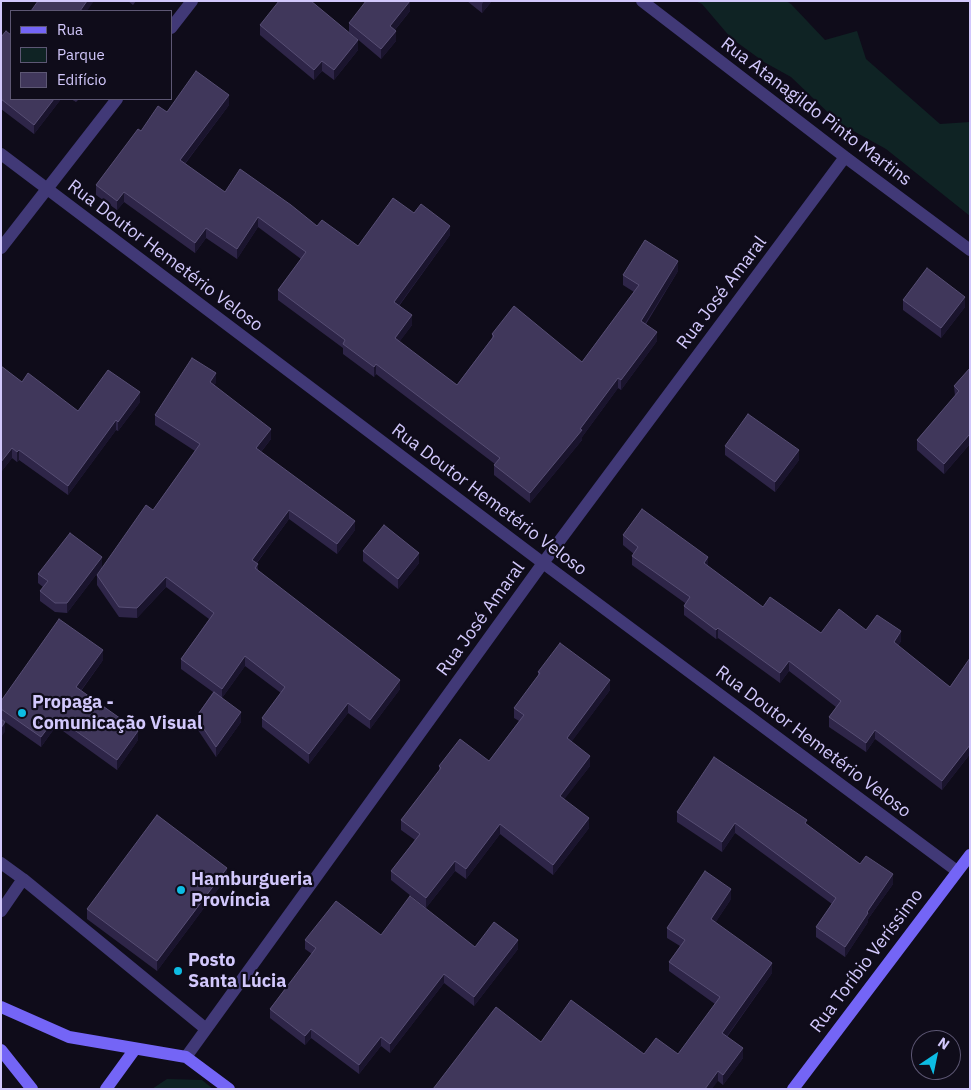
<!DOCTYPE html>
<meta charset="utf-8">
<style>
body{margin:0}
#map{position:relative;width:971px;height:1090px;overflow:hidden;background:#0f0c1a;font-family:"IBM Plex Sans",sans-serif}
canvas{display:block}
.frame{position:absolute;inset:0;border:2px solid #d2c8fc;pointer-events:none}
.legend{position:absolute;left:10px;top:10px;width:162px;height:90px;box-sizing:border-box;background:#0f0c1a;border:1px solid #5d5774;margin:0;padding:6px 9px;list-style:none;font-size:15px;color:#d2c8fc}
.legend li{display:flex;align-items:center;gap:10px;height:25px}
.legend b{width:25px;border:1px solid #5d5774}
.north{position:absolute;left:911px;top:1030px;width:50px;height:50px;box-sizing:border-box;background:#0f0c1a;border:1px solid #5d5774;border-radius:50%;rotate:34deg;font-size:14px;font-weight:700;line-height:20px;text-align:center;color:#d2c8fc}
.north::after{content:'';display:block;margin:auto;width:18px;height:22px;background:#0dbce3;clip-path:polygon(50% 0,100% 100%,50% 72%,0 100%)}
</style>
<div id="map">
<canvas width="971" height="1090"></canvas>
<div class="frame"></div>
<ul class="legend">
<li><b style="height:6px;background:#7465f6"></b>Rua</li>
<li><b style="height:14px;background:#0f2324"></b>Parque</li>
<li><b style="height:14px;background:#40375b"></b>Edifício</li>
</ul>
<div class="north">N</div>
</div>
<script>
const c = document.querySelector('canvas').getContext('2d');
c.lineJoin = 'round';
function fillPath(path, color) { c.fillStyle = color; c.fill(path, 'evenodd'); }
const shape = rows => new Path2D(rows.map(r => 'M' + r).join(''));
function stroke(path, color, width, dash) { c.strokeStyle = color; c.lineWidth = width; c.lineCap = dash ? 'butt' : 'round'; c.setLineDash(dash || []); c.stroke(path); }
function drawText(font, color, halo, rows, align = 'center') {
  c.font = font + ' "IBM Plex Sans",sans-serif'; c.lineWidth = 4.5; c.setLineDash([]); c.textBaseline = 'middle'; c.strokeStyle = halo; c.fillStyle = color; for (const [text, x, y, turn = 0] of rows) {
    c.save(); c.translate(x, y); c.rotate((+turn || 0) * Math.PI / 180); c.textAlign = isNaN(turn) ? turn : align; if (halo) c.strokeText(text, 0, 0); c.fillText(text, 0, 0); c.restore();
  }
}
fillPath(shape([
 [695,1,786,1,791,4,825,40,857,31,866,59,940,124,970,122,970,216,886,149,839,123,791,77,764,62,731,38,702,4],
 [167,1079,202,1080,213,1089,152,1089]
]), '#0f2324');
stroke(shape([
 [642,1,845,157,970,250],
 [171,28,192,1],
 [1,154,543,563,957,871],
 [1,248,117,99],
 [1,863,23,879,1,911],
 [23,879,206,1029],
 [186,1057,543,563,845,157]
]), '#413977', 12);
stroke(shape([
 [1,1007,69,1037,186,1057,229,1089],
 [1,1050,32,1089],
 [106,1089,135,1049],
 [793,1089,970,855]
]), '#7465f6', 12);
fillPath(shape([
 [128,1,136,1,133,5],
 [467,1,492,1,482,13],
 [410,11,395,30,396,41,381,59,349,32,349,23],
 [260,25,358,50,334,80,322,71,314,80,260,35],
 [1,37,61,99,34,134,1,109],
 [71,99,79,99,76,102],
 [229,105,185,164,225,192,317,226,358,246,414,213,450,235,399,306,412,325,399,342,457,385,492,338,492,334,582,362,634,292,623,285,623,275,678,271,646,324,657,341,621,390,618,388,582,437,582,440,530,503,494,475,494,465,495,464,376,374,374,377,343,354,343,348,278,300,278,290,301,259,258,227,237,259,206,238,195,253,124,202,117,210,96,195,96,185,141,131,167,112],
 [903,300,965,307,941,338,903,310],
 [1,366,22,382,78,411,140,402,118,431,116,430,68,495,19,460,17,462,12,458,1,472],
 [970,368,970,445,969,445,944,474,917,450,917,440,955,396,954,386],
 [216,383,214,385,271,439,261,452,355,530,337,554,289,519,257,563,258,570,400,689,370,729,348,713,309,764,262,727,262,718,281,693,245,666,222,698,241,722,216,757,196,727,196,717,213,692,181,669,181,659,209,619,166,587,137,618,119,617,97,585,97,575,153,510,195,451,155,425,155,415],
 [725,446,799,460,775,492,725,455],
 [623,535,708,567,763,607,821,633,866,630,901,641,898,646,950,687,970,658,970,754,942,790,875,739,866,752,829,727,829,717,836,707,789,671,780,683,718,638,716,639,684,615,684,606,685,603,632,565,632,556,634,554,623,545],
 [363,551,419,563,398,589,363,561],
 [102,567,67,613,55,612,40,601,40,591,43,587,38,583,38,574],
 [103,660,81,691,138,740,117,770,56,726,41,747,1,719,1,701],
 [538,672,610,690,571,742,590,766,564,799,589,828,553,875,500,834,466,879,455,871,426,908,391,880,391,871,415,840,401,830,401,820,439,771,439,766,489,761,519,721,514,718,514,708,538,676],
 [677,812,807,825,860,864,893,884,868,919,868,922,845,957,816,937,816,927,832,904,735,833,722,852,677,822],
 [227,877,157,971,87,919,87,909],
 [731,899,715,923,772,973,727,1037,743,1058,723,1085,718,1081,541,1042,644,1054,678,1054,715,1004,669,971,669,962,680,946,667,938,667,928],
 [381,935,475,947,518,949,474,1006,444,983,390,1053,381,1046,359,1074,311,1038,305,1045,270,1018,270,1009,312,954,305,949,305,940]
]), '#2e2548');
fillPath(shape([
 [87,1,94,1,87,11,80,11],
 [410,1,410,11,390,36,390,26],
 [484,1,492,1,482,13,482,4],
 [396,31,396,41,381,59,381,49],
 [358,40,358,50,334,80,334,70],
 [322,61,322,71,314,80,314,70],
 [229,95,229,105,180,170,180,160],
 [54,99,61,99,34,134,34,125],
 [124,192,124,202,117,210,117,201],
 [258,217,258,227,237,259,237,249],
 [450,226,450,235,394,312,394,302],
 [206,228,206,238,195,253,195,243],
 [678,261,678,271,641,330,641,321],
 [965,297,965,307,941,338,941,328],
 [412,315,412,325,395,348,395,338],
 [657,332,657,341,621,390,621,380],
 [376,364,376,374,374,377,374,367],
 [216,373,216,383,210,391,210,382],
 [618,378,618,388,582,437,582,440,530,503,530,493,580,429],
 [140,392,140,402,118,431,118,422],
 [116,420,116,430,68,495,68,486],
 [271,429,271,439,256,458,256,448],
 [969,435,969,445,944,474,944,464],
 [12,448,12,458,1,472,1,462],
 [19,450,19,460,17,462,17,452],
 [799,450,799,460,775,492,775,482],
 [289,510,289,519,252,569,252,560],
 [355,521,355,530,337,554,337,544],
 [419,553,419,563,398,589,398,579],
 [102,557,102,567,67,613,67,603],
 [708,557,708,567,704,563],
 [166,577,166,587,137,618,137,608],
 [718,628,718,638,716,639,716,630],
 [901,631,901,641,894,652,894,642],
 [103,650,103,660,76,697,76,687],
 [245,656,245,666,222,698,222,689],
 [789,661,789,671,780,683,780,673],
 [400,680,400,689,370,729,370,720],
 [610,680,610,690,567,748,567,738],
 [348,703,348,713,309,764,309,754],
 [241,712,241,722,216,757,216,747],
 [56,717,56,726,41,747,41,737],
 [5,722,5,732,1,737,1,728],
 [875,730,875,739,866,752,866,743],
 [138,731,138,740,117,770,117,760],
 [970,745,970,754,942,790,942,781],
 [590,756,590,766,560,805,560,796],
 [589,818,589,828,553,875,553,865],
 [735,823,735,833,722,852,722,842],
 [500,824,500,834,466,879,466,869],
 [455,861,455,871,426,908,426,898],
 [227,868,227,877,157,971,157,961],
 [893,874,893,884,868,919,868,922,845,957,845,947,867,912],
 [731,889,731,899,711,929,711,919],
 [518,940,518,949,474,1006,474,997],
 [772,963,772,973,722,1043,722,1033],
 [444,974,444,983,390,1053,390,1044],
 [311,1029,311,1038,305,1045,305,1036],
 [381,1037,381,1046,359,1074,359,1065],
 [743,1048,743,1058,723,1085,723,1075],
 [718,1071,718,1081,712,1089,705,1089]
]), '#1a142d');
const building = shape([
 [38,1,87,1,80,11,31,11,38,1],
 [279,1,311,1,358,40,334,70,322,61,314,70,260,25,279,1],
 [366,1,410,1,390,26,396,31,381,49,349,23,366,1],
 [6,31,11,35,11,99,54,99,34,125,1,99,1,37,6,31],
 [196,71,229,95,180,160,225,192,240,169,291,205,317,226,322,220,358,246,393,198,414,213,421,204,450,226,394,302,412,315,395,338,457,385,494,336,492,334,514,306,582,362,639,285,623,275,645,240,678,261,641,321,657,332,621,380,618,378,580,429,582,430,530,493,494,465,500,458,376,364,374,367,343,344,345,340,278,290,306,252,258,217,237,249,206,228,195,243,124,192,117,201,96,185,138,129,141,131,158,106,167,112,196,71],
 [927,268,965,297,941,328,903,300,927,268],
 [192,358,216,373,210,382,271,429,256,448,355,521,337,544,289,510,252,560,258,564,255,568,400,680,370,720,348,703,309,754,262,718,285,687,245,656,222,689,181,659,214,613,166,577,137,608,119,607,97,575,146,505,153,510,200,444,155,415,192,358],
 [1,366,22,382,28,373,78,411,108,370,140,392,118,422,116,420,68,486,19,450,17,452,12,448,1,462,1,366],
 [970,368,970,436,969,435,944,464,917,440,959,391,954,386,970,368],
 [748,414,799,450,775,482,725,446,748,414],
 [642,509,708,557,704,563,763,607,770,597,821,633,839,609,866,630,877,615,901,631,894,642,950,687,970,658,970,745,942,781,875,730,866,743,829,717,841,701,789,661,780,673,718,628,716,630,684,606,690,597,632,556,638,547,623,535,642,509],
 [384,525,419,553,398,579,363,551,384,525],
 [70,533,102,557,67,603,55,603,40,591,48,581,38,574,70,533],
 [59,619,103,650,76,687,138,731,117,760,56,717,41,737,1,709,1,701,59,619],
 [560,643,610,680,567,738,590,756,560,796,589,818,553,865,500,824,466,869,455,861,426,898,391,871,420,834,401,820,441,768,439,766,460,739,489,761,524,715,514,708,540,673,538,672,560,643],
 [214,692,241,712,216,747,196,717,214,692],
 [1,719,5,722,1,728,1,719],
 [714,757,807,820,805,823,860,864,866,856,893,874,867,912,868,913,845,947,816,927,836,898,735,823,722,842,677,812,714,757],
 [157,815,227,868,157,961,87,909,157,815],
 [705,871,731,889,711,919,772,963,722,1033,743,1048,723,1075,718,1071,705,1089,433,1089,496,1007,541,1042,571,1000,644,1054,656,1038,678,1054,720,997,669,962,685,940,667,928,705,871],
 [410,896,475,947,494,922,518,940,474,997,444,974,390,1044,381,1037,359,1065,311,1029,305,1036,270,1009,316,948,305,940,336,901,381,935,410,896]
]);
fillPath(building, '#40375b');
stroke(building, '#574e74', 1);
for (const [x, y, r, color] of [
 [22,713,5,"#0dbce3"],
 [181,890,5,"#0dbce3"],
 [178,971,5,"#0dbce3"]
]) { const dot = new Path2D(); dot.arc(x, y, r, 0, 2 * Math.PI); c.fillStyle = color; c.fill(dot); stroke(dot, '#0f0c1a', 2); }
drawText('18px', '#d2c8fc', '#0f0c1a', [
 ["Rua Atanagildo Pinto Martins",816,112,37],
 ["Rua Doutor Hemetério Veloso",165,256,37],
 ["Rua José Amaral",722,293,-53],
 ["Rua Doutor Hemetério Veloso",489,500,37],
 ["Rua José Amaral",481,619,-54],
 ["Rua Doutor Hemetério Veloso",813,742,37],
 ["Rua Toríbio Veríssimo",867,961,-53]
]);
drawText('bold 18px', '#d2c8fc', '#0f0c1a', [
 ["Propaga -",32,703],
 ["Comunicação Visual",32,724],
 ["Hamburgueria",191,880],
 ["Província",191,901],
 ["Posto",188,961],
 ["Santa Lúcia",188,982]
], 'left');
</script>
